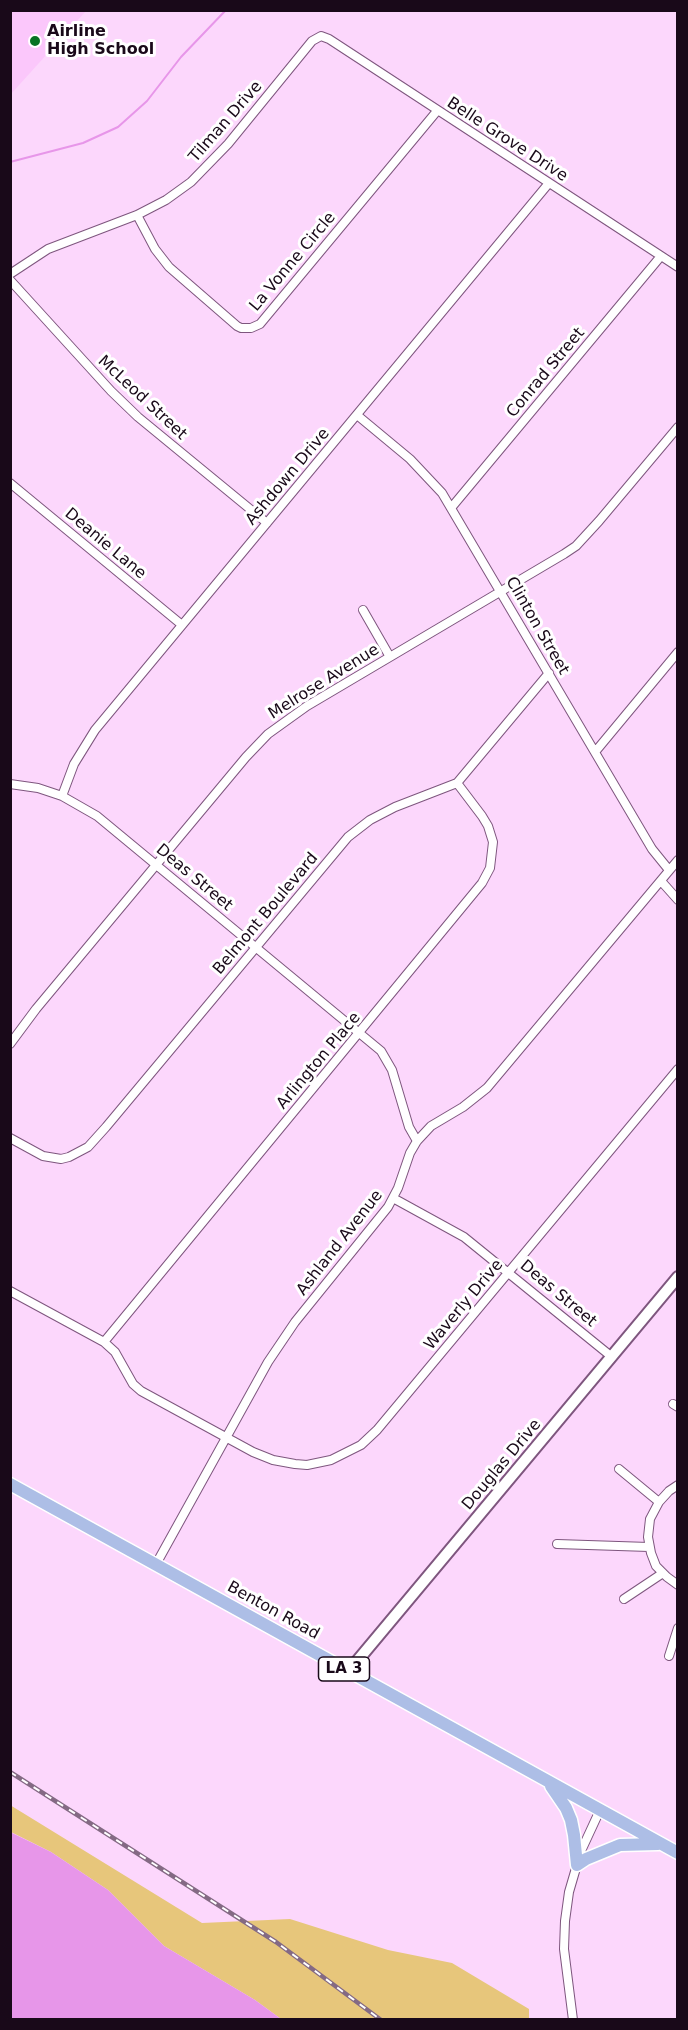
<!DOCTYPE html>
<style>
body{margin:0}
#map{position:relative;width:688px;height:2030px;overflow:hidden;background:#fcd7fc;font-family:"DejaVu Sans",sans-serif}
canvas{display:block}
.frame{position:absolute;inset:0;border:12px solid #190919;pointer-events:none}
</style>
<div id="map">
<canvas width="688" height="2030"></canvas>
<div class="frame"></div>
</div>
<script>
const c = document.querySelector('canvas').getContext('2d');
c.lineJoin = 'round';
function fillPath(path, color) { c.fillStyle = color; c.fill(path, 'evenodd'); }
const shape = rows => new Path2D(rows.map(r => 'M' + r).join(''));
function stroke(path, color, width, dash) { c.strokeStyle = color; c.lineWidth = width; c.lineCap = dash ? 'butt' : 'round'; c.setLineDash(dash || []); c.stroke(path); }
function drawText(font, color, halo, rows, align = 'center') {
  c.font = font + ' "DejaVu Sans",sans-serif'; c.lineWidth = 6; c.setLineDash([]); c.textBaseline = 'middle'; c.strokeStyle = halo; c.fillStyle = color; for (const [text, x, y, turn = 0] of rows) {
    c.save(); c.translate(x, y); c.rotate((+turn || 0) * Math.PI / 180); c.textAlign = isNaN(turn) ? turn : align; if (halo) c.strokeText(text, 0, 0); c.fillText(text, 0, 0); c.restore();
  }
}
fillPath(shape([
 [11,11,86,11,11,94]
]), '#fbc7fb');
fillPath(shape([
 [10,1805,202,1923,290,1919,388,1950,452,1963,529,2009,529,2019,281,2019,255,2000,164,1946,108,1890,51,1852,11,1832]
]), '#e7c67b');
fillPath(shape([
 [10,1832,51,1852,108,1890,164,1946,255,2000,281,2019,11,2019]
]), '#e796e9');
stroke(shape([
 [10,162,83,143,118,127,147,101,181,57,226,10]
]), '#e796e9', 2);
const street = shape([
 [137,215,155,249,169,267,237,326,241,328,251,328,260,324,437,111],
 [10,274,48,249,137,215,166,200,191,182,228,144,312,41,321,36,329,39,678,267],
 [10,280,111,391,138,417,267,523],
 [357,415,410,459,442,493,652,849,669,870],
 [10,483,182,625],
 [451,508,661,256],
 [363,610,390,657],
 [595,752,678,652],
 [10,784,38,788,62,796,97,816,381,1051,392,1070,409,1127,417,1141],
 [62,796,74,764,95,730,549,183],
 [661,881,678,900],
 [10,1044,36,1009,246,757,268,734,307,706,564,554,576,546,599,521,678,427],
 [10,1138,43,1156,61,1159,69,1157,88,1147,106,1127,348,837,370,820,395,807,457,783,549,673],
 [393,1198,464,1237,612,1357],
 [10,1291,104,1342,115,1352,133,1384,141,1391,253,1452,273,1460,295,1464,307,1465,331,1460,361,1445,377,1430,678,1069],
 [104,1342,482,883,490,868,493,842,488,826,482,816,457,783],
 [673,1404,678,1407],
 [619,1469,659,1502],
 [678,1485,669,1491,659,1502,650,1519,648,1537,651,1553,656,1566,667,1577,678,1585],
 [557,1544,649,1547],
 [155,1566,268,1362,295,1322,388,1207,398,1188,410,1153,417,1141,431,1126,463,1107,487,1088,678,860],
 [624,1599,663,1573],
 [669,1656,678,1628],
 [573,2020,564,1949,565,1921,569,1892,581,1851,600,1810]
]);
const secondary = shape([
 [348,1672,678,1277]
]);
const primary = shape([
 [10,1484,678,1853],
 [551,1786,566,1808,571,1820,574,1835,577,1865],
 [577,1865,586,1859,620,1845,658,1844]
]);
stroke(street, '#7e567e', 10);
stroke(secondary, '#7e567e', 14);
stroke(primary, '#fff', 15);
stroke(street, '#fff', 8);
stroke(secondary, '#fff', 10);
stroke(primary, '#adbee6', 12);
const rail = shape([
 [10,1772,276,1942,381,2020]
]);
stroke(rail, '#846a84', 4.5);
stroke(rail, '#fff', 2, [7]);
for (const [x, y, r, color] of [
 [35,41,6,"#087324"]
]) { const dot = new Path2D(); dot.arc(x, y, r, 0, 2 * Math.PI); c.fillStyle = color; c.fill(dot); stroke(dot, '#fff', 2); }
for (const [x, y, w] of [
 [344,1669,51]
]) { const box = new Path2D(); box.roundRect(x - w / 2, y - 12, w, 24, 4.5); c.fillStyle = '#fff'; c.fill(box); stroke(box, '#190919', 1.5); }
drawText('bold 15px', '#190919', null, [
 ["LA 3",344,1669]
]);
drawText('bold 16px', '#190919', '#fff', [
 ["Airline",47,32],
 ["High School",47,50]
], 'left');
drawText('16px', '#190919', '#fff', [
 ["Tilman Drive",226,122,-49],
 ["Belle Grove Drive",507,140,33],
 ["La Vonne Circle",293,262,-50],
 ["Conrad Street",546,373,-50],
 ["McLeod Street",142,398,43],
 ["Ashdown Drive",288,477,-50],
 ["Deanie Lane",105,544,40],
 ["Clinton Street",537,626,60],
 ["Melrose Avenue",324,682,-32],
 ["Deas Street",194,878,40],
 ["Belmont Boulevard",266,914,-50],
 ["Arlington Place",319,1061,-50],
 ["Ashland Avenue",340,1243,-52],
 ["Deas Street",558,1294,40],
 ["Waverly Drive",464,1305,-50],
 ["Douglas Drive",502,1465,-50],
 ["Benton Road",273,1611,29]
]);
</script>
